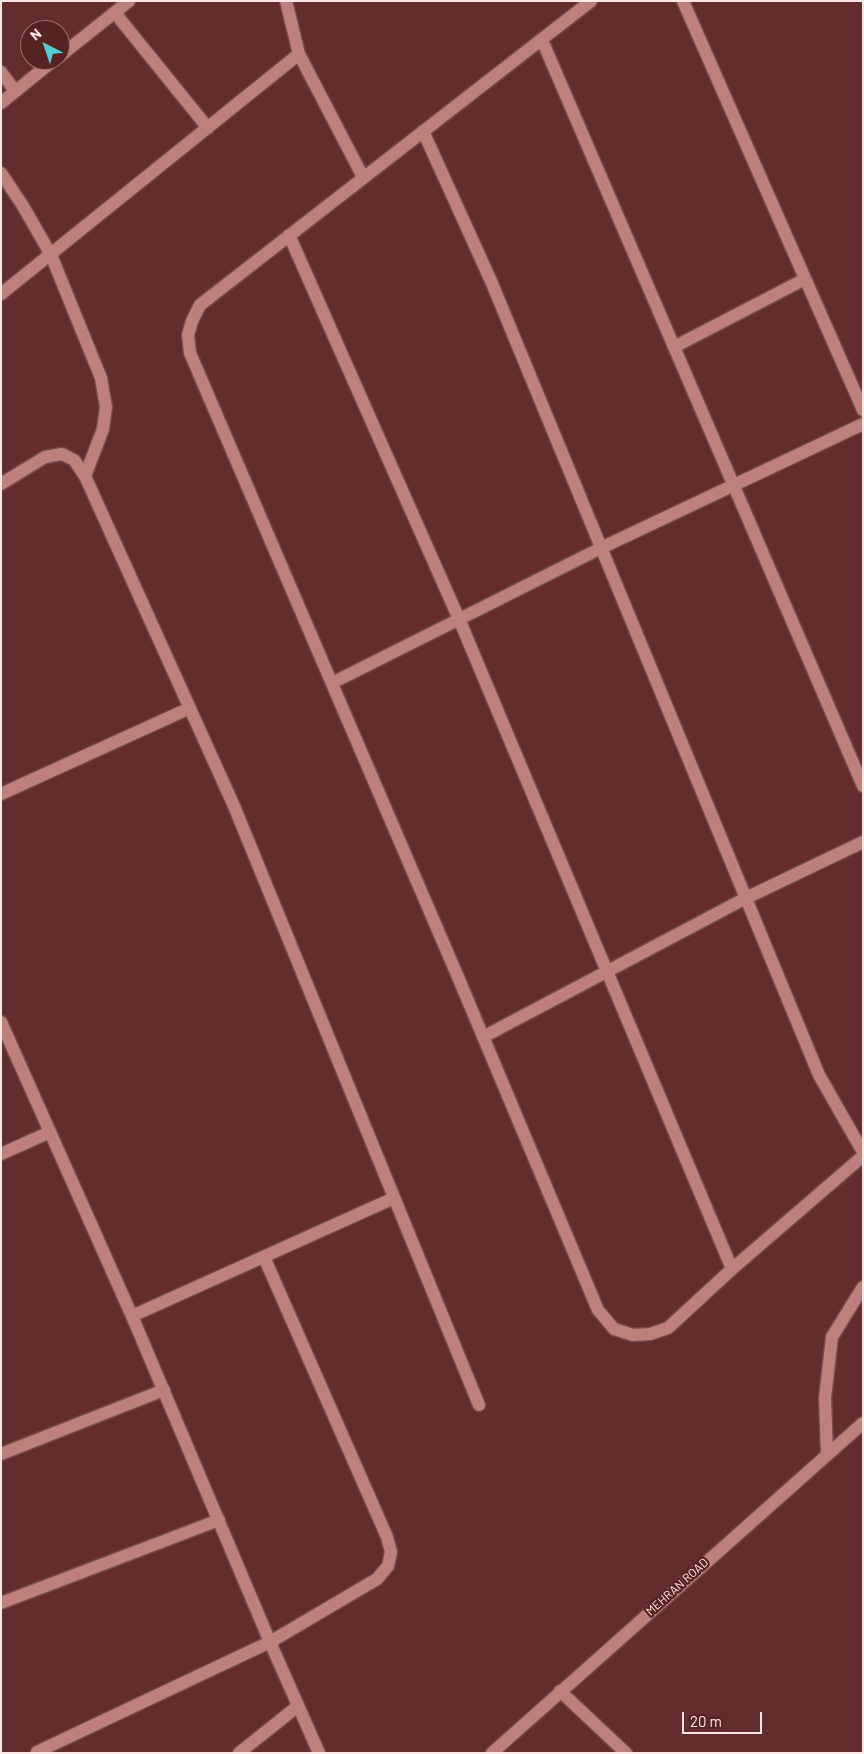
<!DOCTYPE html>
<style>
body{margin:0}
#map{position:relative;width:864px;height:1754px;overflow:hidden;background:#622d2c;font-family:Barlow,sans-serif}
canvas{display:block}
.frame{position:absolute;inset:0;border:2px solid #fde8e7;pointer-events:none}
.north{position:absolute;left:20px;top:20px;width:50px;height:50px;box-sizing:border-box;background:#562222;border:1px solid #997171;border-radius:50%;rotate:319deg;font-size:14px;font-weight:700;line-height:20px;text-align:center;color:#fde8e7}
.north::after{content:'';display:block;margin:auto;width:18px;height:22px;background:#52ccd5;clip-path:polygon(50% 0,100% 100%,50% 72%,0 100%)}
.scale{position:absolute;left:682px;top:1712px;width:80px;height:22px;box-sizing:border-box;border:2px solid #fde8e7;border-top:0;padding-left:6px;font-size:15px;line-height:18px;white-space:nowrap;color:#fde8e7;-webkit-text-stroke:4px #562222;paint-order:stroke}
</style>
<div id="map">
<canvas width="864" height="1754"></canvas>
<div class="frame"></div>
<div class="north">N</div>
<div class="scale">20 m</div>
</div>
<script>
const c = document.querySelector('canvas').getContext('2d');
c.lineJoin = 'round';
const shape = rows => new Path2D(rows.map(r => 'M' + r).join(''));
function stroke(path, color, width, dash) { c.strokeStyle = color; c.lineWidth = width; c.lineCap = dash ? 'butt' : 'round'; c.setLineDash(dash || []); c.stroke(path); }
function drawText(font, color, halo, rows, align = 'center') {
  c.font = font + ' Barlow,sans-serif'; c.lineWidth = 4.5; c.setLineDash([]); c.textBaseline = 'middle'; c.strokeStyle = halo; c.fillStyle = color; for (const [text, x, y, turn = 0] of rows) {
    c.save(); c.translate(x, y); c.rotate((+turn || 0) * Math.PI / 180); c.textAlign = isNaN(turn) ? turn : align; if (halo) c.strokeText(text, 0, 0); c.fillText(text, 0, 0); c.restore();
  }
}
const street = shape([
 [286,1,299,54,363,177],
 [591,1,200,305,192,321,188,335,190,353,458,977,598,1310,614,1329,633,1335,650,1334,668,1328,732,1269,863,1156],
 [683,1,863,410],
 [115,13,208,128],
 [542,40,863,786],
 [60,56,129,1],
 [1,72,15,91],
 [1,103,54,60],
 [423,131,491,281,819,1075,863,1152],
 [1,173,23,206,51,255,101,378,106,407,103,429,85,476],
 [289,235,459,619,732,1269],
 [1,294,299,54],
 [674,347,805,279],
 [1,484,45,457,62,454,74,460,85,476,234,806,479,1405],
 [332,683,601,548,863,424],
 [1,794,190,708],
 [1,1022,132,1316,270,1642,319,1753],
 [483,1037,746,898,863,842],
 [1,1154,50,1132],
 [132,1316,394,1198],
 [1,1454,164,1390],
 [827,1454,825,1398,832,1337,863,1287],
 [1,1603,219,1520],
 [560,1691,626,1753],
 [37,1752,270,1642,377,1579,388,1566,391,1552,387,1537,264,1257],
 [239,1753,298,1706]
]);
const secondary = shape([
 [492,1753,863,1423]
]);
stroke(street, '#744a4b', 15);
stroke(secondary, '#744a4b', 15);
stroke(street, '#be807d', 12);
stroke(secondary, '#be807d', 12);
drawText('12px', '#fde8e7', '#562222', [
 ["MEHRAN ROAD",677,1587,-42]
]);
</script>
